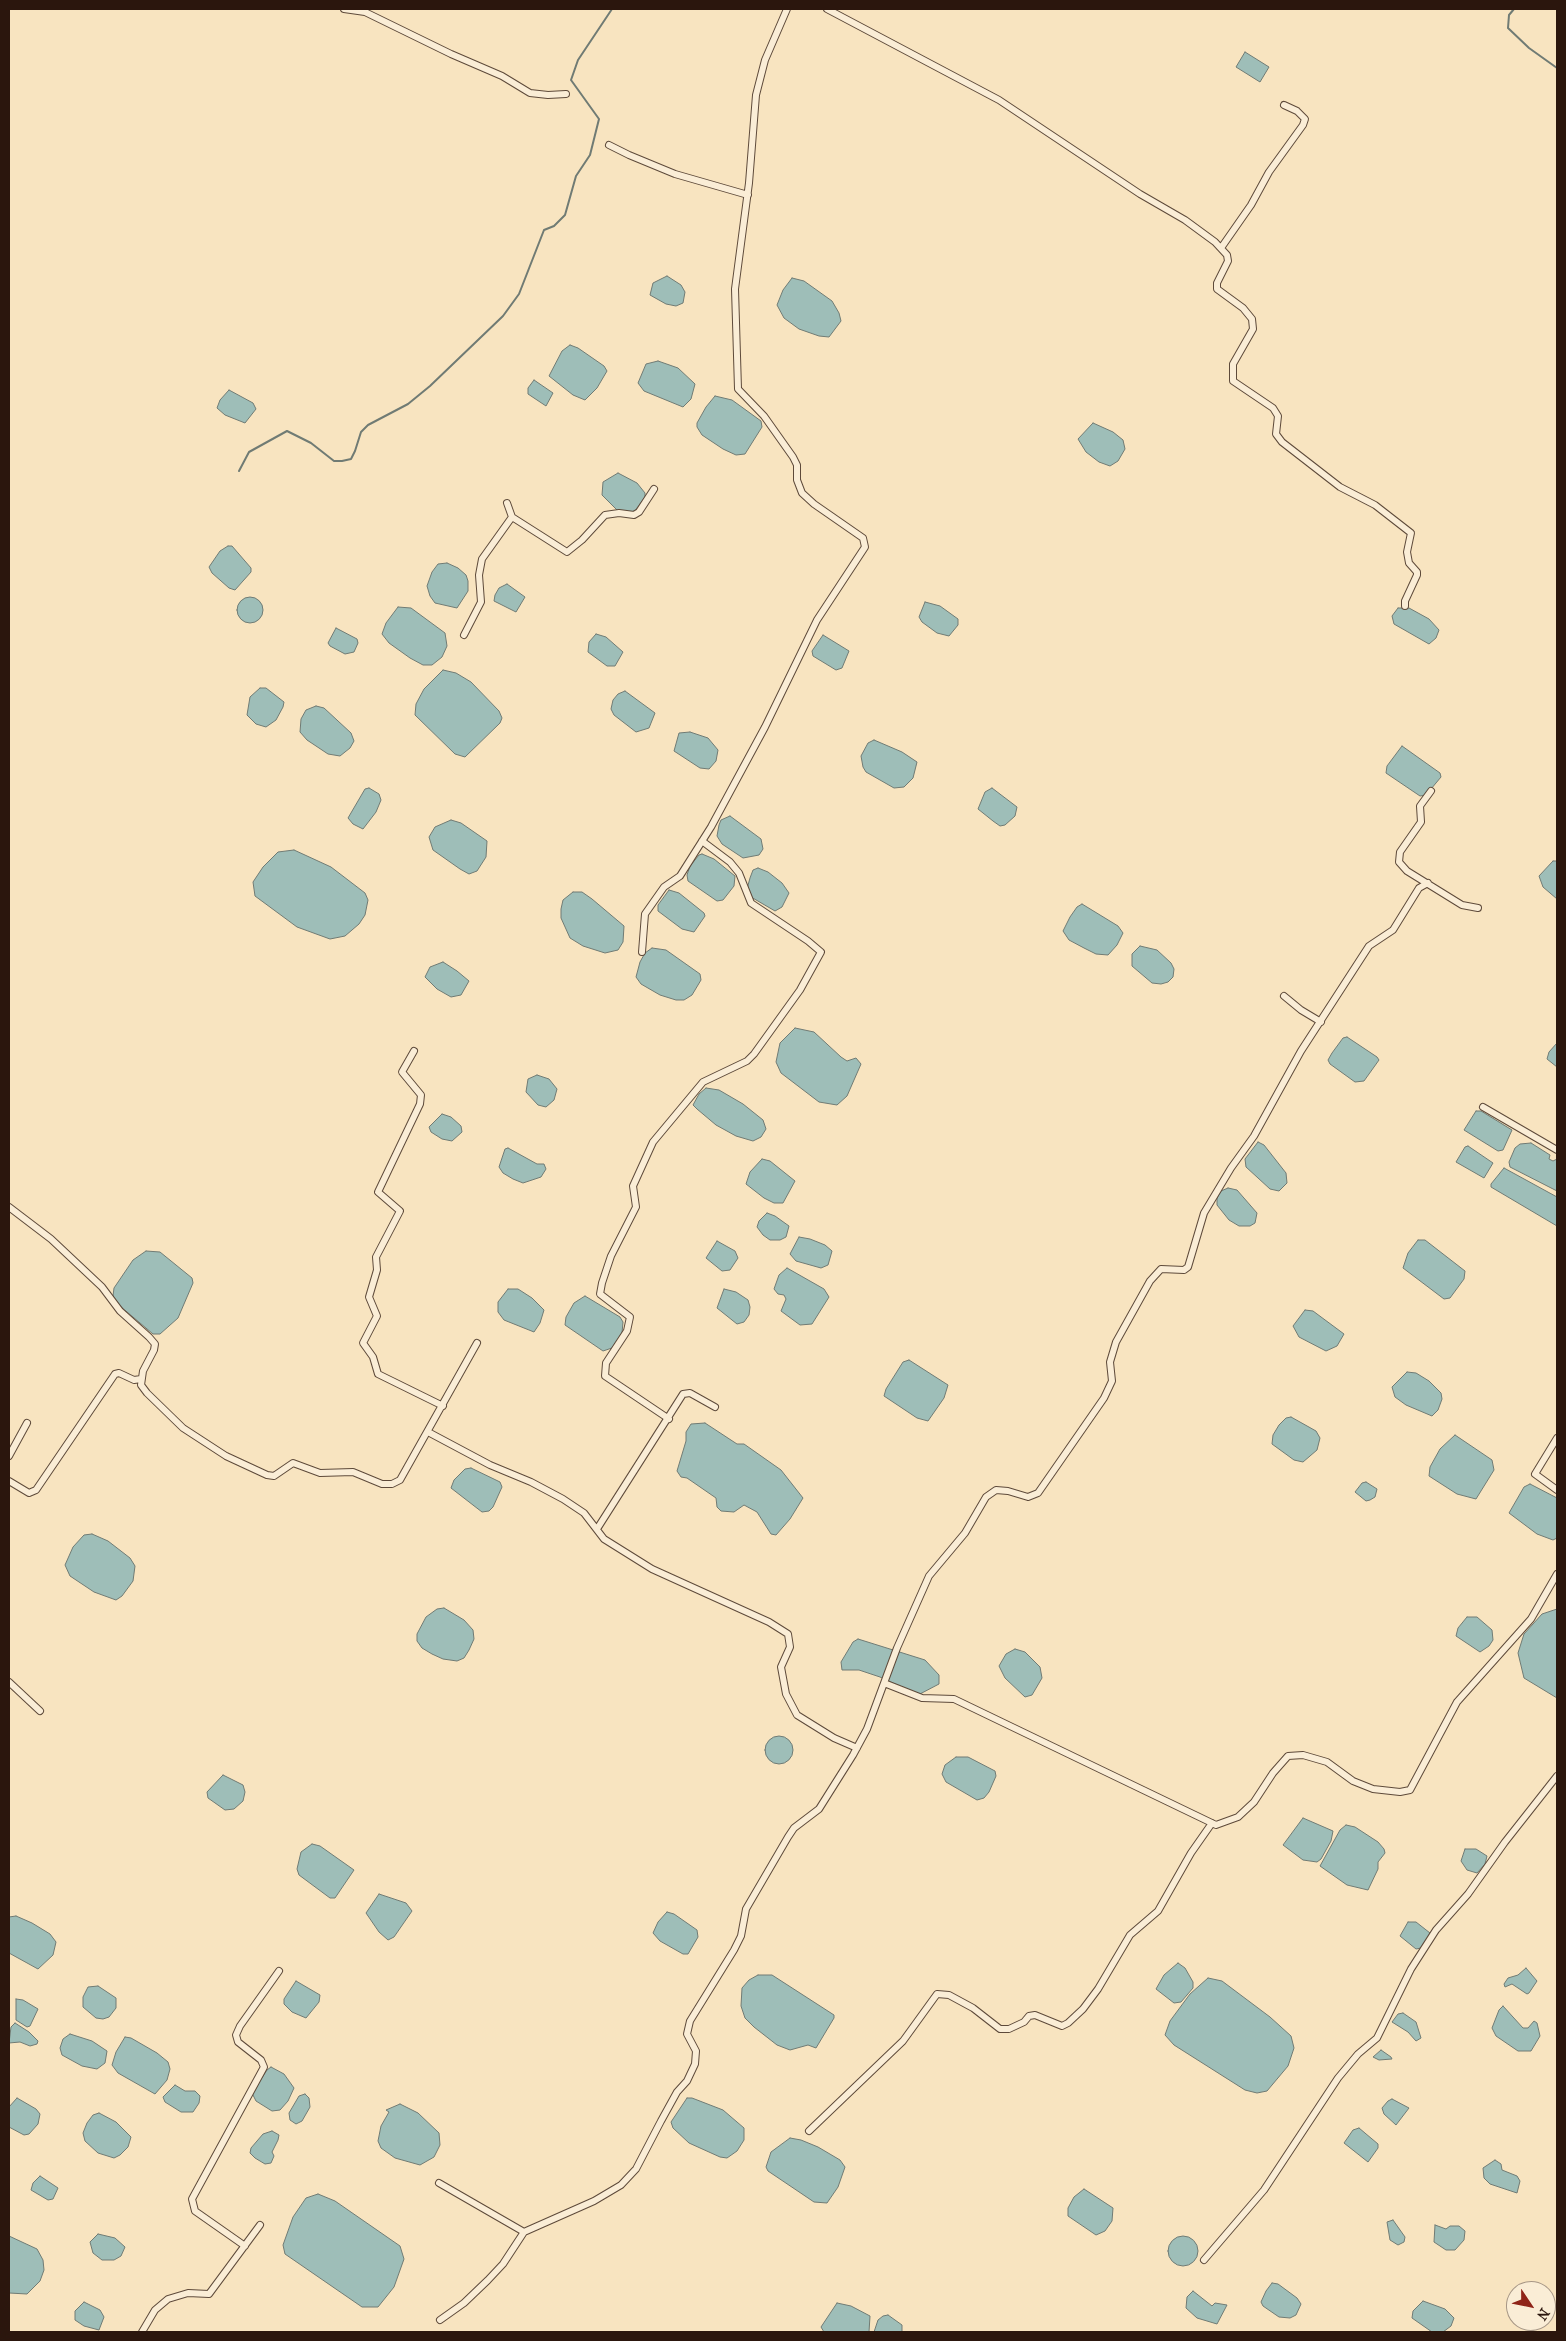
<!DOCTYPE html>
<style>
body{margin:0}
#map{position:relative;width:1566px;height:2341px;overflow:hidden;background:#f8e4c0;font-family:"IM FELL French Canon",serif}
canvas{display:block}
.frame{position:absolute;inset:0;border:10px solid #2b160d;pointer-events:none}
.north{position:absolute;left:1506px;top:2281px;width:50px;height:50px;box-sizing:border-box;background:#faedd6;border:1px solid #a79786;border-radius:50%;rotate:124deg;font-size:14px;font-weight:700;line-height:20px;text-align:center;color:#2b160d}
.north::after{content:'';display:block;margin:auto;width:18px;height:22px;background:#8f2418;clip-path:polygon(50% 0,100% 100%,50% 72%,0 100%)}
</style>
<div id="map">
<canvas width="1566" height="2341"></canvas>
<div class="frame"></div>
<div class="north">N</div>
</div>
<script>
const c = document.querySelector('canvas').getContext('2d');
c.lineJoin = 'round';
function fillPath(path, color) { c.fillStyle = color; c.fill(path, 'evenodd'); }
const shape = rows => new Path2D(rows.map(r => 'M' + r).join(''));
function stroke(path, color, width, dash) { c.strokeStyle = color; c.lineWidth = width; c.lineCap = dash ? 'butt' : 'round'; c.setLineDash(dash || []); c.stroke(path); }
const water = shape([
 [1245,52,1269,67,1260,82,1236,67,1245,52],
 [667,276,681,285,685,292,683,303,676,306,666,304,650,295,653,283,667,276],
 [792,278,804,281,832,301,839,313,841,321,829,337,819,336,799,329,784,318,777,305,783,290,792,278],
 [570,345,578,348,604,366,607,371,597,388,585,400,573,395,549,376,562,351,570,345],
 [658,361,678,368,695,384,691,399,683,407,644,391,638,383,646,364,658,361],
 [534,380,553,393,546,406,528,394,528,388,534,380],
 [229,390,253,403,256,409,245,423,225,415,217,408,220,400,229,390],
 [715,396,732,400,761,421,762,427,745,454,736,455,723,449,702,435,697,427,697,423,706,407,715,396],
 [1093,423,1113,432,1123,440,1125,449,1118,461,1110,466,1099,462,1086,452,1078,439,1093,423],
 [618,473,637,483,645,493,645,497,634,512,618,511,602,495,603,482,618,473],
 [228,546,232,546,251,568,251,572,235,590,229,588,212,573,209,567,220,551,228,546],
 [447,563,458,568,466,575,468,581,468,591,457,608,435,603,430,596,427,586,432,572,438,564,447,563],
 [507,584,525,597,516,612,494,601,495,595,499,588,507,584],
 '237 610a13 13 0 1 1 26 0a13 13 0 1 1-26 0Z',
 [925,602,940,606,958,619,958,625,949,636,937,633,922,622,919,617,925,602],
 [398,607,411,608,445,633,447,646,442,657,432,665,423,665,410,658,389,643,382,634,386,623,398,607],
 [1398,608,1409,608,1429,619,1439,630,1436,638,1429,644,1394,624,1392,616,1398,608],
 [336,628,357,639,358,643,354,652,345,654,330,646,328,643,336,628],
 [596,634,606,637,623,652,615,666,607,666,588,652,589,642,596,634],
 [823,635,849,651,842,668,836,670,813,656,812,651,823,635],
 [443,670,456,673,471,682,499,711,502,718,500,723,465,757,455,754,415,715,416,704,424,689,443,670],
 [260,688,266,688,284,702,283,707,276,720,266,727,256,724,247,715,250,697,260,688],
 [625,691,655,713,649,728,636,732,614,715,611,709,613,700,618,694,625,691],
 [316,706,324,708,351,733,354,741,350,748,340,756,328,754,307,740,300,732,301,719,306,710,316,706],
 [690,732,708,738,718,750,716,761,709,769,700,768,674,751,679,733,690,732],
 [874,740,902,752,917,762,913,778,904,787,894,788,866,772,863,767,861,756,868,743,874,740],
 [1402,746,1440,773,1441,777,1426,795,1420,796,1386,773,1387,766,1402,746],
 [369,788,379,794,381,800,376,812,363,829,353,824,348,818,365,789,369,788],
 [992,788,1017,807,1015,816,1005,825,1000,826,993,821,978,809,985,792,992,788],
 [730,816,761,839,763,849,759,855,743,858,722,844,717,836,719,825,721,820,730,816],
 [451,820,461,823,487,841,486,857,477,871,469,874,460,869,433,850,429,837,435,827,451,820],
 [294,850,331,867,365,893,368,900,365,915,359,924,345,936,330,939,297,927,255,896,253,882,263,867,278,852,294,850],
 [702,854,714,859,735,876,734,886,723,900,717,901,688,881,687,875,690,866,699,855,702,854],
 [1553,861,1557,861,1557,899,1543,887,1539,876,1553,861],
 [758,868,768,872,782,883,789,893,782,907,775,911,751,897,747,889,750,878,753,870,758,868],
 [669,890,679,893,704,913,705,916,694,932,682,929,658,911,658,905,669,890],
 [573,892,582,892,592,899,624,926,623,942,618,950,605,953,583,946,570,938,561,918,561,909,563,900,573,892],
 [1082,904,1118,926,1123,933,1117,945,1108,955,1096,954,1084,948,1069,940,1063,931,1070,917,1077,907,1082,904],
 [1140,946,1157,950,1171,963,1174,969,1173,977,1168,982,1161,984,1152,983,1132,966,1132,954,1140,946],
 [652,948,666,950,700,974,701,980,692,995,684,1000,676,1000,660,995,641,984,636,977,640,962,645,953,652,948],
 [443,962,457,971,469,981,461,995,451,997,437,989,425,977,430,967,443,962],
 [795,1028,814,1032,841,1057,847,1061,856,1058,861,1064,847,1096,837,1105,819,1102,781,1073,776,1062,780,1043,795,1028],
 [1347,1037,1377,1057,1379,1060,1364,1081,1355,1082,1330,1064,1328,1060,1332,1053,1343,1038,1347,1037],
 [1557,1043,1557,1067,1547,1059,1549,1052,1557,1043],
 [537,1075,549,1079,557,1089,554,1100,546,1107,538,1105,526,1092,528,1079,537,1075],
 [706,1088,719,1090,743,1104,763,1120,766,1129,761,1137,753,1141,736,1136,716,1125,697,1109,693,1105,699,1094,706,1088],
 [1476,1111,1481,1111,1512,1130,1503,1150,1498,1151,1464,1130,1476,1111],
 [442,1114,451,1117,461,1126,462,1132,452,1141,442,1139,431,1132,429,1127,442,1114],
 [1258,1142,1264,1145,1286,1173,1287,1183,1279,1191,1270,1189,1246,1167,1245,1159,1258,1142],
 [1531,1143,1550,1155,1549,1159,1553,1161,1557,1159,1557,1191,1510,1167,1509,1162,1515,1148,1520,1144,1531,1143],
 [1468,1146,1493,1163,1484,1178,1456,1162,1465,1147,1468,1146],
 [508,1148,537,1164,544,1164,546,1169,541,1177,523,1183,513,1179,503,1173,499,1167,505,1149,508,1148],
 [762,1159,770,1161,795,1181,783,1203,774,1203,764,1198,746,1184,750,1172,762,1159],
 [1504,1168,1557,1197,1557,1226,1491,1187,1491,1184,1504,1168],
 [1228,1188,1237,1190,1257,1213,1255,1223,1250,1226,1239,1226,1229,1220,1217,1205,1217,1198,1221,1191,1228,1188],
 [767,1213,775,1216,789,1226,786,1237,780,1240,770,1240,763,1235,757,1227,759,1221,767,1213],
 [799,1237,810,1239,825,1245,832,1251,828,1265,821,1268,796,1261,790,1254,799,1237],
 [1418,1240,1425,1240,1465,1271,1464,1279,1450,1298,1444,1299,1403,1268,1408,1253,1418,1240],
 [717,1241,735,1251,738,1258,730,1270,722,1271,706,1258,717,1241],
 [146,1251,160,1252,192,1278,193,1283,178,1318,160,1334,153,1334,120,1306,113,1296,114,1288,133,1260,146,1251],
 [787,1268,824,1289,829,1297,812,1324,800,1325,781,1311,786,1299,784,1295,778,1294,774,1289,779,1275,787,1268],
 [508,1289,518,1289,532,1298,544,1310,540,1323,534,1332,504,1320,498,1312,498,1302,508,1289],
 [724,1289,736,1292,748,1300,750,1307,749,1315,744,1322,737,1324,717,1308,724,1289],
 [585,1296,620,1317,623,1322,622,1333,612,1348,603,1351,565,1325,566,1317,574,1303,585,1296],
 [1305,1310,1313,1311,1344,1334,1337,1346,1326,1351,1299,1337,1293,1326,1305,1310],
 [909,1360,948,1385,944,1398,928,1421,917,1418,884,1396,886,1389,903,1362,909,1360],
 [1407,1372,1416,1373,1429,1381,1441,1393,1442,1399,1438,1410,1432,1416,1406,1405,1395,1397,1392,1387,1407,1372],
 [1291,1417,1316,1431,1320,1438,1317,1450,1303,1462,1294,1460,1272,1444,1273,1435,1279,1425,1286,1418,1291,1417],
 [705,1423,737,1444,744,1444,781,1470,803,1498,790,1519,776,1535,771,1534,757,1512,744,1505,734,1512,721,1511,717,1507,716,1498,687,1478,681,1477,677,1471,686,1441,686,1432,691,1424,705,1423],
 [1455,1435,1492,1460,1494,1470,1476,1499,1457,1494,1429,1476,1430,1467,1440,1449,1455,1435],
 [471,1468,500,1482,502,1487,493,1507,489,1511,482,1512,451,1488,454,1480,465,1469,471,1468],
 [1366,1482,1377,1489,1375,1497,1370,1500,1366,1501,1355,1492,1362,1483,1366,1482],
 [1530,1484,1557,1498,1557,1538,1553,1540,1537,1534,1509,1513,1524,1487,1530,1484],
 [92,1534,108,1541,130,1558,135,1566,133,1581,122,1596,116,1600,94,1592,70,1576,65,1565,73,1547,84,1535,92,1534],
 [444,1608,464,1620,473,1630,474,1639,469,1650,464,1658,457,1661,443,1659,432,1654,422,1648,417,1641,417,1634,426,1617,437,1609,444,1608],
 [1557,1609,1557,1698,1524,1678,1518,1653,1524,1634,1542,1614,1557,1609],
 [1467,1617,1477,1617,1492,1630,1493,1640,1489,1646,1480,1652,1456,1636,1458,1628,1467,1617],
 [858,1639,925,1660,939,1675,939,1684,918,1695,880,1677,859,1670,842,1670,841,1662,853,1642,858,1639],
 [1015,1649,1025,1652,1040,1667,1042,1678,1032,1695,1025,1697,1005,1678,999,1666,1006,1654,1015,1649],
 '765 1750a14 14 0 1 1 28 0a14 14 0 1 1-28 0Z',
 [956,1757,968,1757,995,1771,996,1776,989,1792,984,1798,977,1800,946,1782,942,1774,945,1765,956,1757],
 [223,1775,243,1785,245,1792,243,1801,234,1809,225,1810,208,1798,207,1792,223,1775],
 [1303,1818,1333,1831,1331,1841,1321,1859,1317,1862,1303,1860,1283,1845,1303,1818],
 [1346,1825,1355,1827,1378,1842,1384,1849,1385,1853,1378,1862,1378,1869,1368,1890,1347,1885,1320,1866,1340,1830,1346,1825],
 [312,1844,320,1846,354,1870,335,1898,330,1898,299,1875,297,1869,301,1852,312,1844],
 [1465,1849,1476,1849,1487,1856,1485,1864,1477,1873,1467,1870,1461,1861,1465,1849],
 [379,1894,406,1903,412,1911,394,1937,388,1940,379,1932,366,1913,379,1894],
 [667,1912,674,1914,697,1930,698,1937,688,1954,683,1954,660,1941,653,1933,658,1922,667,1912],
 [16,1916,32,1923,50,1934,56,1942,53,1955,38,1969,9,1953,9,1917,16,1916],
 [1408,1922,1416,1922,1430,1933,1426,1942,1421,1948,1416,1949,1400,1936,1408,1922],
 [1178,1963,1185,1968,1193,1982,1193,1988,1181,2002,1174,2003,1156,1989,1164,1975,1178,1963],
 [1526,1968,1537,1981,1529,1993,1527,1994,1512,1984,1505,1987,1504,1984,1508,1978,1518,1975,1526,1968],
 [758,1975,772,1975,834,2015,834,2018,816,2048,808,2045,790,2050,777,2045,754,2027,745,2018,741,2006,742,1988,749,1980,758,1975],
 [1208,1978,1222,1981,1270,2017,1291,2036,1294,2048,1288,2066,1267,2091,1257,2093,1245,2090,1174,2045,1165,2035,1170,2021,1190,1994,1208,1978],
 [296,1981,320,1995,319,2002,306,2018,292,2012,284,2004,284,1999,296,1981],
 [98,1986,116,1998,116,2008,109,2017,103,2019,96,2018,83,2007,83,1997,88,1987,98,1986],
 [16,1999,23,2000,38,2009,30,2026,27,2027,16,2020,16,1999],
 [1503,2006,1523,2028,1528,2028,1534,2021,1537,2023,1540,2036,1531,2051,1518,2051,1496,2036,1492,2028,1499,2010,1503,2006],
 [1403,2013,1416,2022,1421,2038,1416,2041,1408,2032,1392,2022,1398,2014,1403,2013],
 [15,2023,29,2032,38,2041,37,2044,30,2046,20,2042,9,2043,11,2027,15,2023],
 [70,2034,92,2041,107,2051,105,2063,97,2069,82,2066,62,2055,60,2048,63,2039,70,2034],
 [125,2037,131,2038,157,2053,168,2062,170,2069,167,2080,155,2094,118,2073,112,2065,116,2052,125,2037],
 [1381,2050,1391,2057,1392,2059,1379,2060,1373,2057,1381,2050],
 [271,2067,284,2074,294,2088,288,2101,280,2110,272,2111,256,2101,252,2093,267,2070,271,2067],
 [175,2085,185,2091,195,2091,200,2096,199,2103,193,2112,181,2112,165,2102,163,2097,175,2085],
 [305,2094,309,2098,310,2107,302,2121,296,2124,290,2120,289,2113,299,2096,305,2094],
 [17,2098,36,2109,40,2114,38,2124,29,2134,24,2135,9,2127,9,2107,17,2098],
 [687,2098,692,2098,723,2110,744,2128,744,2140,737,2151,727,2158,720,2157,689,2143,673,2128,671,2122,687,2098],
 [1392,2099,1409,2108,1396,2125,1384,2114,1382,2108,1388,2101,1392,2099],
 [400,2104,418,2113,439,2133,440,2145,434,2157,420,2165,395,2158,381,2148,378,2141,381,2126,389,2112,386,2110,400,2104],
 [99,2113,116,2122,131,2137,128,2147,120,2155,114,2158,98,2153,85,2141,83,2133,87,2123,93,2115,99,2113],
 [1359,2128,1378,2144,1378,2148,1368,2162,1344,2143,1353,2130,1359,2128],
 [272,2131,279,2135,278,2140,272,2152,274,2156,271,2163,265,2164,255,2158,250,2153,251,2148,263,2134,272,2131],
 [790,2138,801,2140,818,2147,840,2160,845,2167,838,2187,827,2203,814,2202,768,2171,766,2167,771,2152,790,2138],
 [1495,2160,1501,2164,1502,2170,1517,2176,1520,2181,1517,2193,1490,2184,1484,2178,1483,2168,1495,2160],
 [40,2176,58,2188,53,2199,48,2200,31,2190,33,2183,40,2176],
 [1084,2189,1113,2208,1112,2221,1105,2231,1096,2235,1068,2216,1068,2208,1074,2197,1084,2189],
 [318,2194,335,2201,400,2246,404,2259,394,2287,378,2307,362,2307,285,2254,283,2245,293,2217,306,2198,318,2194],
 [1393,2220,1405,2237,1404,2242,1398,2245,1390,2240,1387,2222,1393,2220],
 [1435,2225,1446,2229,1450,2226,1459,2226,1465,2231,1464,2240,1455,2250,1446,2250,1434,2242,1435,2225],
 [98,2234,115,2238,125,2247,121,2256,114,2260,102,2260,93,2253,90,2242,98,2234],
 '1168 2251a15 15 0 1 1 30 0a15 15 0 1 1-30 0Z',
 [9,2236,37,2249,43,2260,44,2270,40,2281,27,2294,9,2293,9,2236],
 [1272,2283,1278,2284,1297,2298,1301,2304,1296,2315,1290,2318,1279,2317,1263,2306,1261,2302,1266,2291,1272,2283],
 [1193,2291,1212,2306,1215,2303,1227,2305,1217,2324,1197,2318,1186,2308,1187,2297,1193,2291],
 [1423,2301,1445,2309,1454,2318,1451,2326,1443,2332,1432,2332,1412,2318,1413,2311,1423,2301],
 [84,2302,100,2310,104,2317,99,2330,84,2326,75,2320,75,2311,84,2302],
 [837,2303,851,2306,870,2316,869,2332,824,2332,821,2327,837,2303],
 [888,2315,902,2325,902,2332,874,2332,878,2320,883,2316,888,2315]
]);
fillPath(water, '#9ebeb8');
stroke(water, '#707b74', 1);
stroke(shape([
 [1514,9,1509,15,1508,28,1529,48,1557,68],
 [239,471,249,452,287,431,311,443,334,461,342,461,351,459,355,451,361,432,368,425,408,404,430,386,503,316,519,294,544,230,554,226,565,215,576,176,590,155,599,119,571,80,578,60,612,9]
]), '#707b74', 2);
const street = shape([
 [344,9,365,12,451,54,502,76,530,93,548,95,566,94],
 [827,9,999,100,1140,194,1185,220,1215,242,1227,255,1228,261,1217,283,1217,289,1243,308,1252,319,1253,329,1233,364,1233,381,1273,408,1278,416,1276,434,1282,442,1340,487,1375,505,1411,533,1407,552,1409,563,1417,572,1417,575,1405,601,1405,606],
 [609,145,629,155,675,174,748,195],
 [1221,248,1251,205,1269,172,1303,125,1305,119,1297,111,1284,105],
 [507,503,512,517,567,552,582,540,605,515,619,513,634,515,639,512,654,489],
 [464,635,481,602,479,575,482,559,512,517],
 [1431,791,1420,806,1421,822,1400,852,1399,862,1407,871,1462,905,1478,908],
 [642,952,645,914,664,887,680,876,711,827,765,727,817,620,865,547,863,538,814,504,802,493,797,480,797,465,793,457,764,416,738,389,735,289,749,183,756,95,765,60,787,9],
 [1284,996,1301,1010,1321,1022],
 [414,1051,402,1072,421,1095,420,1104,378,1192,400,1211,376,1257,377,1270,369,1297,377,1316,363,1343,373,1357,378,1374,443,1406],
 [1483,1107,1557,1150],
 [9,1207,51,1239,102,1287,120,1311,149,1337,155,1344,154,1350,143,1371,141,1385,147,1393,183,1428,226,1456,267,1475,274,1476,293,1463,320,1473,353,1472,382,1484,392,1484,400,1480,477,1343],
 [669,1419,605,1376,606,1363,627,1331,630,1317,600,1294,602,1283,611,1256,636,1207,633,1186,653,1142,703,1082,747,1061,754,1054,800,990,821,952,808,941,751,903,739,873,730,862,702,841],
 [428,1432,490,1465,531,1482,563,1499,584,1513,604,1539,652,1569,769,1622,788,1634,790,1647,781,1667,786,1694,797,1715,834,1738,857,1748],
 [1557,1438,1535,1474,1557,1490],
 [9,1456,27,1423],
 [9,1481,29,1493,36,1490,115,1374,119,1373,134,1380,141,1379],
 [597,1529,683,1394,690,1393,715,1407],
 [9,1682,40,1711],
 [884,1683,922,1698,954,1699,1216,1825,1238,1817,1254,1802,1273,1773,1288,1756,1303,1755,1327,1762,1353,1781,1373,1789,1400,1792,1410,1790,1457,1702,1531,1619,1557,1574],
 [809,2131,903,2041,937,1994,949,1995,973,2008,1000,2029,1009,2029,1024,2022,1029,2016,1035,2015,1062,2026,1068,2023,1083,2009,1098,1989,1130,1935,1158,1911,1191,1853,1212,1823],
 [439,2183,524,2232],
 [245,2246,195,2211,192,2199,264,2067,261,2060,238,2042,236,2035,240,2026,279,1971],
 [1204,2260,1264,2190,1338,2078,1358,2054,1377,2038,1411,1969,1436,1930,1468,1894,1505,1842,1557,1776],
 [440,2320,464,2303,488,2280,503,2264,524,2232,594,2201,621,2185,636,2169,661,2121,677,2092,687,2081,695,2064,696,2051,687,2034,690,2021,734,1950,741,1936,746,1909,788,1837,794,1828,819,1809,853,1755,867,1729,897,1648,929,1576,965,1533,986,1497,996,1490,1008,1491,1028,1497,1038,1493,1104,1398,1112,1381,1110,1362,1116,1342,1150,1281,1161,1269,1184,1270,1188,1267,1204,1213,1231,1168,1254,1136,1301,1051,1369,946,1393,930,1419,888,1428,883],
 [142,2332,155,2310,168,2299,188,2293,209,2294,260,2225]
]);
stroke(street, '#5e4a3a', 8);
stroke(street, '#faedd6', 6);
</script>
